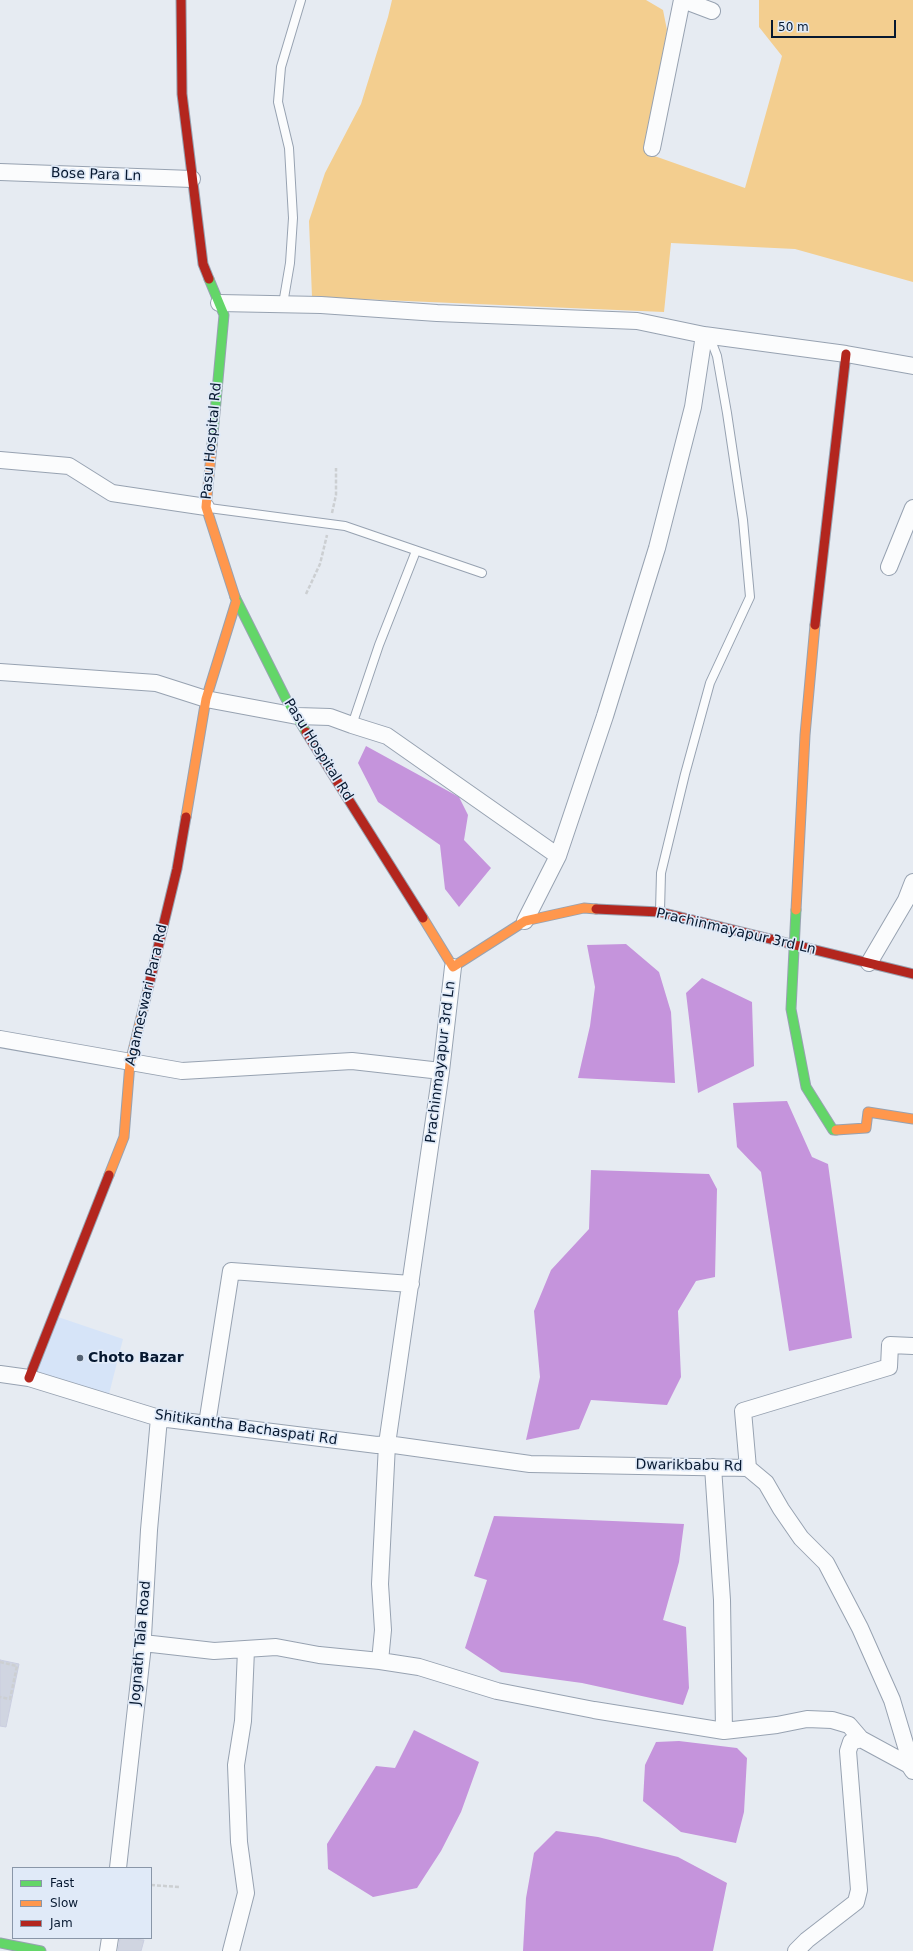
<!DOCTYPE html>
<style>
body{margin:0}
#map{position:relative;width:913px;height:1951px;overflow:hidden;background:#e6ebf2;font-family:"DejaVu Sans",sans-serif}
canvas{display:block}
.legend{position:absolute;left:12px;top:1867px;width:140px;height:72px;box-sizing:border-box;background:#e0eaf8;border:1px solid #8996a8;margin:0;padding:5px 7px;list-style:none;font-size:12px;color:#061830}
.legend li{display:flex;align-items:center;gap:8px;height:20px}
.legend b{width:20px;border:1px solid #8996a8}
.scale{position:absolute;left:771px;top:20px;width:125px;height:18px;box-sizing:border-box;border:2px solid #061830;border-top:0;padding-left:5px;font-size:12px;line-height:14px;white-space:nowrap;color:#061830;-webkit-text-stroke:3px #e0eaf8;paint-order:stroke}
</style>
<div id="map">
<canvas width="913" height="1951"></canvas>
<ul class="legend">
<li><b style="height:5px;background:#63d668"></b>Fast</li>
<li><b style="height:5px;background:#ff974d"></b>Slow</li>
<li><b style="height:5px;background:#b3261e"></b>Jam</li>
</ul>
<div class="scale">50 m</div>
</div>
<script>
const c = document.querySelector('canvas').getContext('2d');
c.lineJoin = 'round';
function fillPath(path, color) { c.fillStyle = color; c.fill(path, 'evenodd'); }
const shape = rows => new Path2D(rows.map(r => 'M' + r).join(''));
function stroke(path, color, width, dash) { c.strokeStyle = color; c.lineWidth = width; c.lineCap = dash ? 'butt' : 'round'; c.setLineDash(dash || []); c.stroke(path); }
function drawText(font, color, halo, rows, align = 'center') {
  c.font = font + ' "DejaVu Sans",sans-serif'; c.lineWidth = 3.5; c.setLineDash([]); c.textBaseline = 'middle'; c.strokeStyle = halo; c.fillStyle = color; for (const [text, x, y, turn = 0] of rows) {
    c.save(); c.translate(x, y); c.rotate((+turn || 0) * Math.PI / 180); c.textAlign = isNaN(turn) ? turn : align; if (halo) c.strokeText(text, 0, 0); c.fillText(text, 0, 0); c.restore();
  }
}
fillPath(shape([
 [58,1317,123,1339,108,1398,34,1376]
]), '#d6e4f8');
fillPath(shape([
 [392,0,646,0,663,10,667,30,646,153,745,188,782,56,759,27,759,0,913,0,913,282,795,249,671,243,664,312,312,297,309,221,325,173,361,104,388,17]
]), '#f3ce8f');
fillPath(shape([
 [366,746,459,797,468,815,464,840,491,868,459,907,445,889,440,845,378,802,358,763],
 [626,944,659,972,671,1012,675,1083,578,1078,590,1026,595,987,587,945],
 [702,978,752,1002,754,1066,698,1093,686,993],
 [787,1101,812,1157,828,1164,852,1338,789,1351,761,1172,737,1147,733,1103],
 [591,1170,709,1174,717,1189,715,1277,696,1281,678,1311,681,1377,667,1405,591,1400,579,1429,526,1440,540,1377,534,1311,551,1270,589,1229],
 [494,1516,684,1524,679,1562,663,1620,686,1627,689,1688,683,1705,582,1683,501,1672,465,1648,487,1580,474,1576],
 [414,1730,479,1762,461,1812,441,1851,417,1888,373,1897,328,1869,327,1844,376,1766,395,1768],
 [679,1741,737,1748,747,1758,744,1812,736,1843,681,1832,643,1801,645,1765,656,1742],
 [556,1831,598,1837,678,1857,727,1883,713,1951,523,1951,526,1898,534,1853]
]), '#c594dc');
const building = shape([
 [0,1660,19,1664,6,1727,0,1726,0,1660],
 [120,1938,144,1940,141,1951,118,1951,120,1938]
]);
fillPath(building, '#d0d5e1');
stroke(building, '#cacee0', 1);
const lane = shape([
 [283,304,290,263,293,218,289,148,278,102,281,67,301,0],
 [209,508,345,526,482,573],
 [352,725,379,645,416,551],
 [660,911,661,873,685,774,710,683,750,597,743,520,727,413,717,356,709,335]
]);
const street = shape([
 [683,0,712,11],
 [652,148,682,0],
 [0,172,192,179],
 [219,303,321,305,437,313,637,321,704,335,846,354,913,366],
 [0,460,69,466,112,493,206,507],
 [889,567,913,508],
 [0,672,156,683,206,699,297,716,330,717,352,725,387,736,558,856],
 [525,921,558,856,605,716,657,548,693,407,704,335],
 [869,963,906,900,913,882],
 [0,1039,182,1071,352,1061,441,1071],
 [0,1374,29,1378,159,1418,377,1445,387,1444,530,1464,748,1468],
 [207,1424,231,1271,411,1284],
 [713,1467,722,1600,724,1731],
 [748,1468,766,1483,781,1509,801,1538,826,1563,860,1628,892,1700,913,1770],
 [748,1468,743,1411,889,1367,890,1345,913,1346],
 [143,1643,214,1651,276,1647,319,1655,380,1661,419,1667,497,1691,594,1710,724,1731,777,1725,807,1719,832,1720,849,1725,861,1739],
 [380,1661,383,1630,380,1584,387,1444,441,1071,453,967],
 [118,1868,142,1654,149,1530,159,1418],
 [108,1951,110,1938],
 [231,1951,246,1893,239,1842,236,1765,243,1721,246,1650],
 [796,1951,807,1940,856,1902,859,1890,848,1751,851,1742,861,1739,909,1765,913,1771]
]);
const fast = shape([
 [209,279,224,315,212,445],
 [235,597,286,699,306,732],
 [796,910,791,1009,806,1087,833,1130,836,1130],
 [0,1943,41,1951]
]);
const slow = shape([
 [212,445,206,507,235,597],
 [186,817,206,699,236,602],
 [796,910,805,735,815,625],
 [423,918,453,967,525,921,584,908,596,909],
 [836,1130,866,1128,868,1112,913,1119],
 [109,1175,124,1137,130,1063,148,989]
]);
const jam = shape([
 [181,0,182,94,203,264,209,279],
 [815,625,846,354],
 [306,732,423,918],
 [596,909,660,912,913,974],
 [148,989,177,869,186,817],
 [29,1378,109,1175]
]);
stroke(lane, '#97a2b1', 10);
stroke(street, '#97a2b1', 18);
stroke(fast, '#97a2b1', 11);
stroke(slow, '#97a2b1', 11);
stroke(jam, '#97a2b1', 11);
stroke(shape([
 [332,513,336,495,336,468],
 [306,594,320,564,327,535],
 [0,1662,17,1666,10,1699,0,1697],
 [151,1885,179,1887]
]), '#cccfd2', 2.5, [4, 2]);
stroke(lane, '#fbfcfd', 8);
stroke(street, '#fbfcfd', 16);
stroke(fast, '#63d668', 9);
stroke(slow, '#ff974d', 9);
stroke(jam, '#b3261e', 9);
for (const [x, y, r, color] of [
 [80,1358,4,"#546274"]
]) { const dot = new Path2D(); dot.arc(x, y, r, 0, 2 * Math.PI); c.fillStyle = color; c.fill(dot); stroke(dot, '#e0eaf8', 1.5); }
drawText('14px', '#061830', '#e0eaf8', [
 ["Bose Para Ln",96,175,2],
 ["Pasu Hospital Rd",212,441,-85],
 ["Pasu Hospital Rd",318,750,58],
 ["Prachinmayapur 3rd Ln",736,932,13],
 ["Agameswari Para Rd",147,995,-77],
 ["Prachinmayapur 3rd Ln",441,1062,-83],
 ["Shitikantha Bachaspati Rd",246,1428,8],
 ["Dwarikbabu Rd",689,1466,1],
 ["Jognath Tala Road",141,1643,-85]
]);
drawText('bold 14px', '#061830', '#e0eaf8', [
 ["Choto Bazar",88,1358]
], 'left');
</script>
